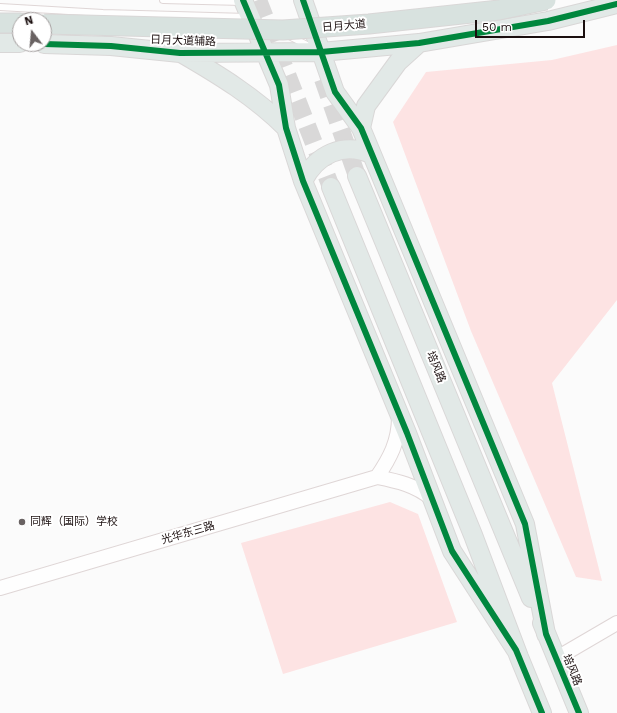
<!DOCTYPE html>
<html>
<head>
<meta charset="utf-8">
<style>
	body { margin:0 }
	#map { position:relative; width:617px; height:713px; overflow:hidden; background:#fbfbfb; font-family:"Work Sans",sans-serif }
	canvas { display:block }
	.north { position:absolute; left:12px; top:12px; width:40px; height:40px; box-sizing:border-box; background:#fff; border:1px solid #a49f9f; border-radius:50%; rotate:344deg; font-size:11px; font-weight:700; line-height:16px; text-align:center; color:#1b0f0f }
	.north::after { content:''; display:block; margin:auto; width:14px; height:18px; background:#696262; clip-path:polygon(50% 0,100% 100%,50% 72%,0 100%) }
	.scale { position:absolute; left:475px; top:20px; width:110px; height:18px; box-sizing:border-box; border:2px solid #1b0f0f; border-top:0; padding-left:5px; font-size:12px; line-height:14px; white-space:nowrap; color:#1b0f0f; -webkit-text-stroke:3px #fff; paint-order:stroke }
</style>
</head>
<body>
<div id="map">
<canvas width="617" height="713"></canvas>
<div class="north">N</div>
<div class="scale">50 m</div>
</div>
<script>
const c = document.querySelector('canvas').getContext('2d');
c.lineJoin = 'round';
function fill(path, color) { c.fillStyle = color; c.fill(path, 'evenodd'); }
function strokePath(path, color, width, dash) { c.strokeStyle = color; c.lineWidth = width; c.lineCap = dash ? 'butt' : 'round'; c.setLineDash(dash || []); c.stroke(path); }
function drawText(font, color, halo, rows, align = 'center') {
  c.font = font + ' "Work Sans","Noto Sans SC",sans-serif'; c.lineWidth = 4; c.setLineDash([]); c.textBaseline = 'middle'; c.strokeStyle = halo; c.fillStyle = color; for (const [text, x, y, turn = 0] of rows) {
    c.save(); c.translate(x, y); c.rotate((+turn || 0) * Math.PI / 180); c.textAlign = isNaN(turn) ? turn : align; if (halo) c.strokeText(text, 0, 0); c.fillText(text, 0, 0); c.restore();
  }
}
fill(new Path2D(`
	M617,45v255l-65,83 50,198 -26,-4 -105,-246 -78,-209 33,-50 126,-12z
	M390,502l28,12 39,108 -174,52 -42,-131z`), '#fde3e3');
strokePath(new Path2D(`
	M258,0l73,187
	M323,79l34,97`), '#d9d8d8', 18, [18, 9]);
const service = new Path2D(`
	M163,0l79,2
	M0,7l103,6 145,4
	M287,35l22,11`);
const tertiary = new Path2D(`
	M377,477c13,-19 22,-36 22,-60
	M0,588l377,-111c20,4 39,8 55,22
	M557,658l60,-35`);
const primary = new Path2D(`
	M243,0l36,85 7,43 17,53 104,252 45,118 64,99
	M303,0l32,92 26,36 164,396 21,110
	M0,43h20
	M44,44l67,2 69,7 141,-1 98,-9 129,-22 69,-17
	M181,53c38,22 74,44 105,75
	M361,128l5,-22 32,-44 21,-19
	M357,176l174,422
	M303,181c14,-27 40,-39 68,-27
	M331,187l142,348 46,122 23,56
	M542,623l37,90`);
const trunk = new Path2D(`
	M0,23h20`);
strokePath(service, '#dfd6d6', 8);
strokePath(tertiary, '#dfd6d6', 16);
strokePath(primary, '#d9d7d7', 20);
strokePath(trunk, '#d9d7d7', 21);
strokePath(service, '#fefefe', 6);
strokePath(tertiary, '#fefefe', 14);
strokePath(primary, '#e2e9e7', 18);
strokePath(trunk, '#d8e2df', 19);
const trunkBridge = new Path2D(`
	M44,24l239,6 86,-6 130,-14 47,-10`);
strokePath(trunkBridge, '#d9d7d7', 21, []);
strokePath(trunkBridge, '#d8e2df', 19);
strokePath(new Path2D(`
	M243,0l36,85 7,43 17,53 104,252 45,118 64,99 26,63
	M303,0l32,92 26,36 164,396 21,110 33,79
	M44,44l67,2 69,7 141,-1 98,-9 129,-22 69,-17`), '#00873e', 6);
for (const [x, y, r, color] of [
	[22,522,4,"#696262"]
]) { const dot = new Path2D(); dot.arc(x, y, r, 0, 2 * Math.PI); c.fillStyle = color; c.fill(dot); strokePath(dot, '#fff', 1.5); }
drawText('11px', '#1b0f0f', '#fff', [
	["日月大道",344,26,-5],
	["日月大道辅路",183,41,2],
	["培风路",436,367,68],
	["光华东三路",188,533,-16],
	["培风路",572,670,68]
]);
drawText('11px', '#1b0f0f', '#fff', [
	["同辉（国际）学校",30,522]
], 'left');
</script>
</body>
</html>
